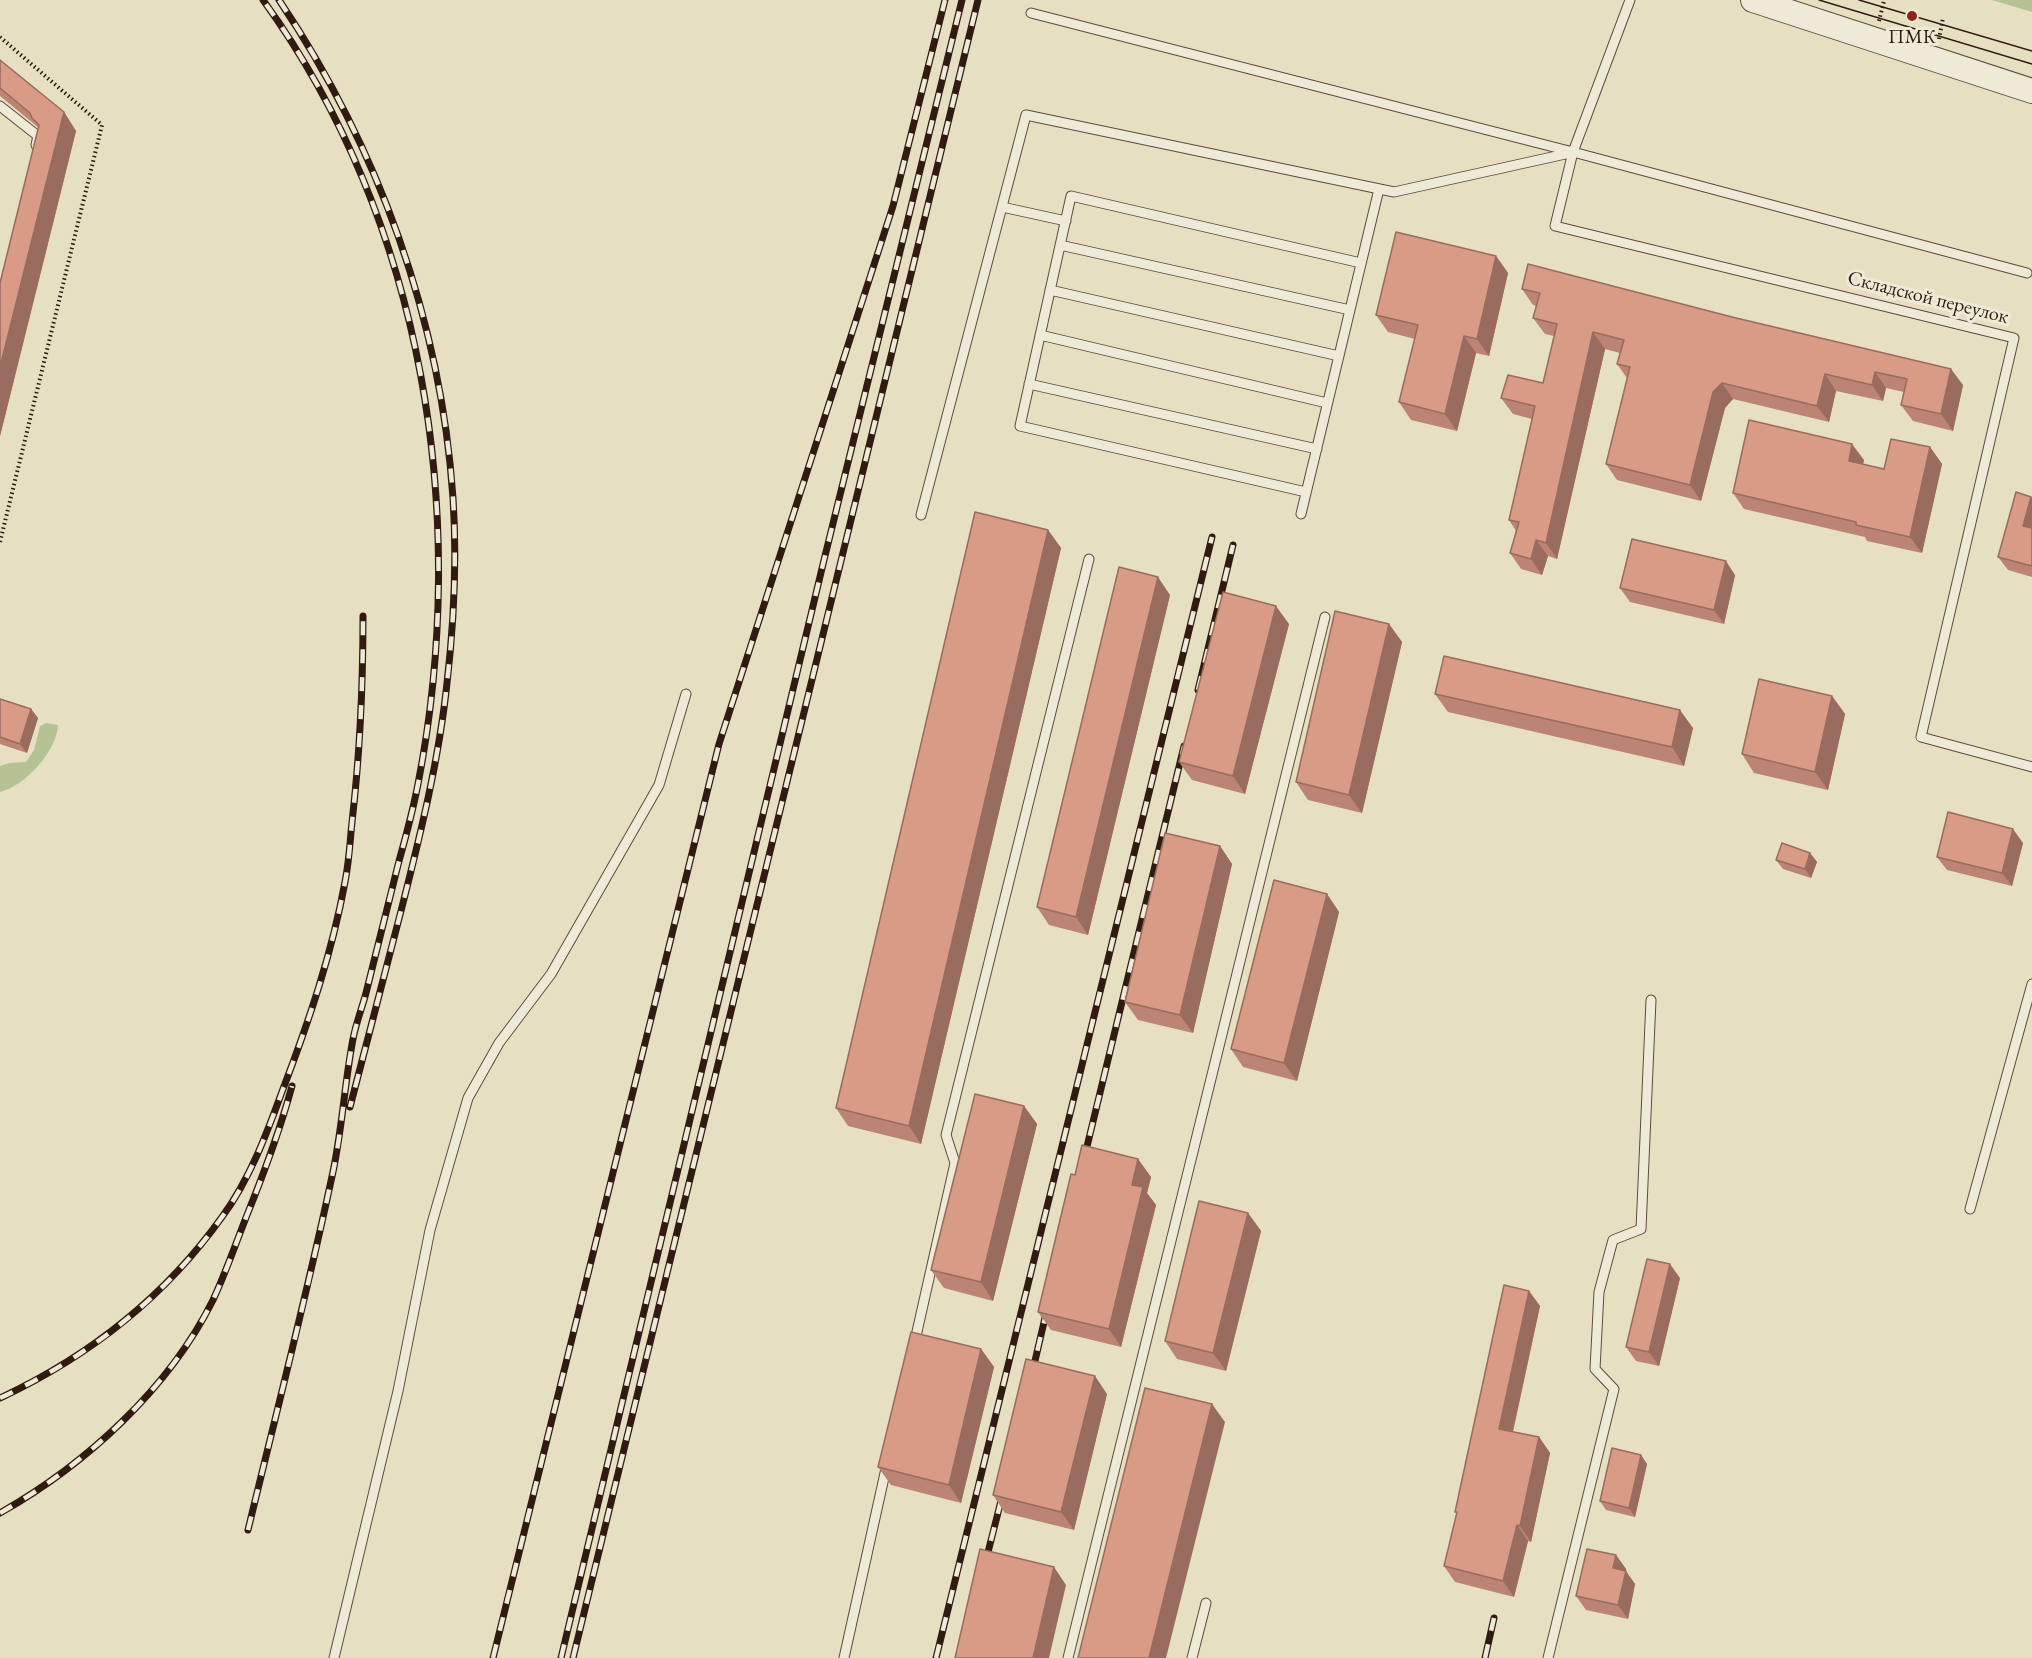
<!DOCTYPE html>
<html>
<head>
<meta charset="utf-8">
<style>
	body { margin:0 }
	canvas { display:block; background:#e7dfc1 }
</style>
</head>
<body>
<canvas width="2032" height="1658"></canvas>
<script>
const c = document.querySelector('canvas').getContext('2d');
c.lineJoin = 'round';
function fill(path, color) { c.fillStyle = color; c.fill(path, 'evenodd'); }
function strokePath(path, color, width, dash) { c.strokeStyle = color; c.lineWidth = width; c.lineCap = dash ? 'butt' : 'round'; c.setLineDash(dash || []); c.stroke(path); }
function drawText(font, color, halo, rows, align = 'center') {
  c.font = font + ' "EB Garamond",serif'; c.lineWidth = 6; c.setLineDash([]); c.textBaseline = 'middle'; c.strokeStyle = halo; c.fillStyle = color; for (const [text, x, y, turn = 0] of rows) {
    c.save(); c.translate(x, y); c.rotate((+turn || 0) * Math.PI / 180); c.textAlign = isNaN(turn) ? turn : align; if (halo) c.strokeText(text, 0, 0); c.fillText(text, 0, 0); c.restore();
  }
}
fill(new Path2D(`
	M1992,0h40v12z
	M46,723l12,2c-1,26 -33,61 -58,67v-26l10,-3 16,-1 8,-12 6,-24z`), '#b4c294');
const service = new Path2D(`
	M1630,0l-57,152 -18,74 459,112 -93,399 111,30
	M1031,13l542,139 454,121
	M0,106l38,30 -2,9
	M1002,207l64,14
	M1060,245l290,65
	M1050,290l289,66
	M1040,335l287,68
	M1029,384l288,65
	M1306,492l-286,-66 51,-230 290,67
	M1301,514l78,-325
	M921,515l105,-400 368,77 176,-39
	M1970,1209l62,-225
	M914,1345l41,-182 -9,-28 143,-576
	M334,1658l64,-267 32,-161 38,-132 31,-55 52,-69 108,-189 27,-91
	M844,1658l43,-194
	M1068,1658l257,-1041
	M1192,1658l14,-55
	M1548,1658l66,-269 -19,-20 4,-77 14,-52 28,-11 10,-229`);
const tertiary = new Path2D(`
	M1753,0l279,91`);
strokePath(service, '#5e4b3e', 11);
strokePath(tertiary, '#5e4b3e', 26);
strokePath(new Path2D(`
	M1879,21l5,-20
	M0,37l102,88 -102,417
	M1939,39l4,-21`), '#301a12', 4, [1.5, 3]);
strokePath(service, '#efead7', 9);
strokePath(tertiary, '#efead7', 24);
strokePath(new Path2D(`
	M1819,0l213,64
	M1859,0l173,51`), '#301a12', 1.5);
const rail = new Path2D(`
	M279,0c99,147 162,320 174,498 4,61 1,124 -6,185 -8,77 -27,153 -46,228 -17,65 -34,131 -51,196
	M1198,690l35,-145
	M1083,1163l101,-417
	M1031,1378l17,-73
	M0,1398c90,-42 164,-100 222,-181 28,-38 45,-84 61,-128 26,-68 49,-136 62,-207 4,-20 5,-40 7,-60 8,-69 11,-137 11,-206
	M0,1513c85,-48 169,-124 213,-213 13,-28 23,-57 34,-85 17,-42 33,-85 45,-129
	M248,1530c28,-116 58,-232 83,-349 11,-47 13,-95 22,-142 3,-16 9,-31 13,-46 11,-44 22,-88 33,-132 7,-25 14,-51 19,-77 52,-267 7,-561 -155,-784
	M984,1568l20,-79
	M493,1658l226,-914 174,-538 52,-206
	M561,1658l263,-1098 138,-560
	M573,1658l405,-1658
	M936,1658l276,-1121
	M1485,1658l9,-40`);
strokePath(rail, '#301a12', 7);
strokePath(rail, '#efead7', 4.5, [14]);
fill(new Path2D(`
	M0,60l64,52 12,19 -76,305v-153l39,-155 -39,-32z
	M1496,256l12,17 -19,83 -13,-3 -19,78 -46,-11 -12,-18 16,-63 -27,-7 -12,-17z
	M1522,289l441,96 -10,46 -40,-10 -12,-16 3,-13 -18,-4 -3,13 -47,-10 -7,31 -96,-23 -8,9 -24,93 -84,-21 -11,-16 21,-86 -10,-14 3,-11 -15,-4 -48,210 -9,-3 -6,19 -21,-6 -11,-16 6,-22 -7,-11 23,-101 -19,-5 -12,-16 42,-15 11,-47 -9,-2 -12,-16 3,-12 -3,-1z
	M1930,447l12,17 -20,89 -55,-12 -2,-4 -121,-28 -11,-16 131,-33 -1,4 21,5z
	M2031,497l1,1v79l-24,-7 -10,-13z
	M1048,530l13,18 -140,596 -73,-18 -12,-18z
	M1735,575l-11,49 -94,-22 -10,-14z
	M1170,595l-82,340 -39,-10 -12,-18z
	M1289,624l-44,170 -53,-14 -13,-18z
	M1389,624l13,18 -40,171 -54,-13 -12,-18z
	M1435,694l258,34 -9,38 -236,-54z
	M1832,696l13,18 -17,76 -74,-17 -12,-19z
	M0,699l31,10 7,9 -11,35 -27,-9z
	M2023,843l-11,43 -65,-16 -10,-13z
	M1220,846l12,18 -39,169 -55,-13 -13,-18z
	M1810,853l7,9 -6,16 -28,-9 -7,-9z
	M1327,894l12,18 -42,169 -54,-14 -12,-18z
	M1024,1106l13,18 -44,177 -49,-13 -13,-18z
	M1138,1159l13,18 -4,16 9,12 -35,142 -70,-17 -13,-18 37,-137z
	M1248,1213l13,18 -35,140 -49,-12 -12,-18z
	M1680,1278l-21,88 -23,-5 -10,-14z
	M1529,1291l11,15 -27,126 26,5 11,16 -19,89 -3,-1 -14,56 -59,-15 -11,-16 13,-52 -2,-2z
	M981,1349l13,18 -33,136 -70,-18 -13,-18z
	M1107,1394l-33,136 -69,-17 -12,-18z
	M1641,1455l6,9 -12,53 -29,-7 -6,-9z
	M1616,1555l10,14 -1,2 10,13 -7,35 -42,-9 -10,-14z`), '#bb8473');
fill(new Path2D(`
	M64,112l12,19 -76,305v-69z
	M1496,256l12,17 -19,83 -12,-17z
	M1593,332l12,17 -48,210 -11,-16z
	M1464,336l12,17 -19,78 -12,-17z
	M1951,369l12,16 -10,46 -12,-17z
	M1875,372l11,16 -3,13 -11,-16z
	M1825,374l11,17 -7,31 -12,-16z
	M1722,383l11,16 -8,9 -24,93 -11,-16 23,-93z
	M1852,444l12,16 -4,17 -11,-16z
	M1930,447l12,17 -20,89 -12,-16z
	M2031,497l1,1v40l-9,-12z
	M1048,530l13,18 -140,596 -12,-18z
	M1536,540l12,16 -6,19 -11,-16z
	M1726,561l9,14 -11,49 -10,-14z
	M1158,577l12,18 -82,340 -12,-18z
	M1276,606l13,18 -44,170 -12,-18z
	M1389,624l13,18 -40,171 -13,-18z
	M1832,696l13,18 -17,76 -13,-18z
	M31,709l7,9 -11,35 -7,-9z
	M1680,710l13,18 -9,38 -12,-19z
	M2013,829l10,14 -11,43 -10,-13z
	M1220,846l12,18 -39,169 -13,-18z
	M1810,853l7,9 -6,16 -6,-9z
	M1327,894l12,18 -42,169 -13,-18z
	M1024,1106l13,18 -44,177 -12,-19z
	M1138,1159l13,18 -4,16 9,12 -35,142 -12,-18 23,-144z
	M1248,1213l13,18 -35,140 -13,-18z
	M1670,1264l10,14 -21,88 -10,-14z
	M1529,1291l11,15 -30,138 -11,-15z
	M981,1349l13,18 -33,136 -12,-18z
	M1095,1376l12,18 -33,136 -13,-18z
	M1212,1404l13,18 -59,236h-17z
	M1539,1437l11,16 -19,89 -11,-16z
	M1641,1455l6,9 -12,53 -6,-9z
	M1517,1525l11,16 -14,56 -11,-16z
	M1616,1555l10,14 -3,13 -10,-14z
	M1054,1567l12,18 -17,73h-16z
	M1626,1571l9,13 -7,35 -10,-14z`), '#986c5e');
const building = new Path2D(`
	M0,60l64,52 -64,255v-84l39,-158 -7,-7 -2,-5 -30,-25z
	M1396,232l100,24 -19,83 -13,-3 -19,78 -46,-12 19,-77 -42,-10z
	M1528,264l204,53 219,52 -10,45 -40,-9 6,-26 -32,-7 -3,13 -47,-11 -8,32 -95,-23 -9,9 -23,93 -84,-21 24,-97 -13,-3 7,-24 -31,-8 -47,211 -10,-3 -5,19 -21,-6 9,-31 -10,-2 26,-114 -34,-8 7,-23 35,8 14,-59 -24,-6 7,-25 -18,-4z
	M1749,420l103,24 -3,17 35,8 7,-30 39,8 -20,90 -54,-12v-3l-123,-29z
	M2016,492l15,5 -8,29 9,2v38l-34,-9z
	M975,512l73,18 -139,596 -73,-18z
	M1632,539l94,22 -12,49 -94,-22z
	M1119,567l39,10 -82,340 -39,-10z
	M1223,592l53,14 -43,170 -54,-14z
	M1335,611l54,13 -40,171 -53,-13z
	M1444,656l236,54 -8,37 -237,-53z
	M1759,679l73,17 -17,76 -73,-18z
	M0,699l31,10 -11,35 -20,-7z
	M1948,812l65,17 -11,44 -65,-16z
	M1165,833l55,13 -40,169 -55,-13z
	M1782,843l28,10 -5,16 -29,-9z
	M1274,880l53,14 -43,169 -53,-14z
	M975,1094l49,12 -43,176 -50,-12z
	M1082,1145l56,14 -6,26 11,2 -34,142 -71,-17 33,-138 4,1z
	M1199,1201l49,12 -35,140 -48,-12z
	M1647,1259l23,5 -21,88 -23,-5z
	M1504,1285l25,6 -30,138 40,8 -19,89 -3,-1 -14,56 -59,-15 13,-54h-2z
	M911,1332l70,17 -32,136 -71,-18z
	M1026,1359l69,17 -34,136 -68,-17z
	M1145,1388l67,16 -63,254h-71z
	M1612,1448l29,7 -12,53 -29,-7z
	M980,1549l74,18 -21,91h-78z
	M1587,1549l29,6 -3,13 13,3 -8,34 -42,-9z`);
fill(building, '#d99a86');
strokePath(building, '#986c5e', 1.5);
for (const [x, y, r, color] of [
	[1912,16,6,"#8f2418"]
]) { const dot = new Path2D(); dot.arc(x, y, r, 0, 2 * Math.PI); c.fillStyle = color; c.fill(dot); strokePath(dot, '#efead7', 2); }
drawText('20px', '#301a12', '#efead7', [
	["ПМК",1912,38]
]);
drawText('20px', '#301a12', '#efead7', [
	["Складской переулок",1928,298,14]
]);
</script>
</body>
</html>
